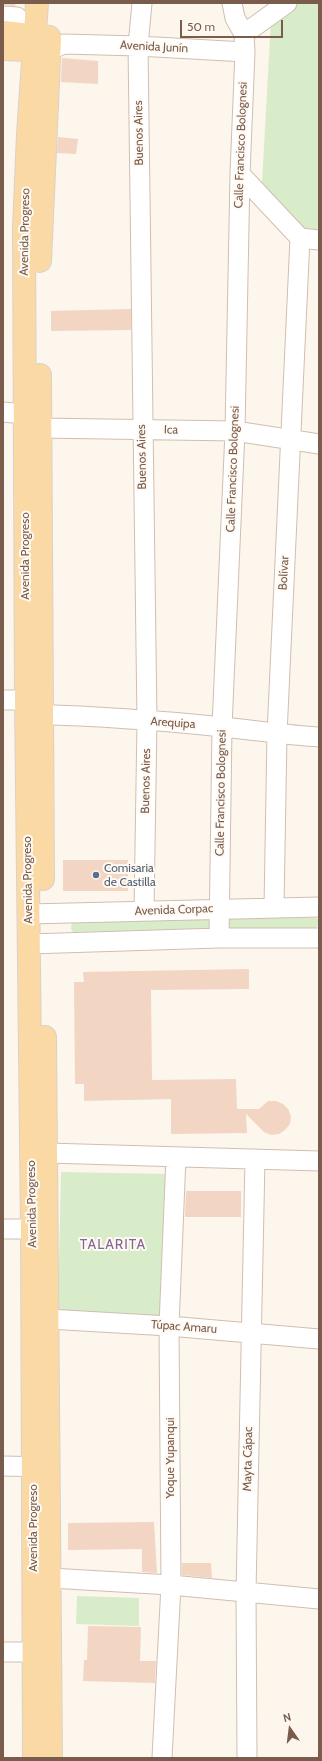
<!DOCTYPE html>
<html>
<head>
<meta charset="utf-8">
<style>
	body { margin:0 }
	#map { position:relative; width:322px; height:1761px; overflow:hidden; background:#fdf6ec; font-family:Cabin,sans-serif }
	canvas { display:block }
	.frame { position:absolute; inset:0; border:4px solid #7a5c4d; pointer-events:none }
	.north { position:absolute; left:270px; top:1709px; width:40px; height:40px; -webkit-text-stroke:3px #fffaf3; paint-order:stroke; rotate:346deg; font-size:11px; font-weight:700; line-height:16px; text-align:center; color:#7a5c4d }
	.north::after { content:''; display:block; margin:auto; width:14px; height:18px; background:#7a5c4d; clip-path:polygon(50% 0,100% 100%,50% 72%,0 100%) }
	.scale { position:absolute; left:180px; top:20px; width:103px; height:18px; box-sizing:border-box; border:2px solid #7a5c4d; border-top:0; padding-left:5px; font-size:12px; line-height:14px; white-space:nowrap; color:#7a5c4d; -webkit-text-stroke:3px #fffaf3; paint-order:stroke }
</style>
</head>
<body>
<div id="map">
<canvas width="322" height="1761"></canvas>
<div class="frame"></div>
<div class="north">N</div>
<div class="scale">50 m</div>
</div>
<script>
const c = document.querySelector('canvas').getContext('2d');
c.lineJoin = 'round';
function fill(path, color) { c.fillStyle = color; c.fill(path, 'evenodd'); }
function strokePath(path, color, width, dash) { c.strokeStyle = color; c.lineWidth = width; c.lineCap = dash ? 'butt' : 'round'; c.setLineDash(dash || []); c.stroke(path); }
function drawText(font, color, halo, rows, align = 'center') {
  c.font = font + ' Cabin,sans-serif'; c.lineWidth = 4; c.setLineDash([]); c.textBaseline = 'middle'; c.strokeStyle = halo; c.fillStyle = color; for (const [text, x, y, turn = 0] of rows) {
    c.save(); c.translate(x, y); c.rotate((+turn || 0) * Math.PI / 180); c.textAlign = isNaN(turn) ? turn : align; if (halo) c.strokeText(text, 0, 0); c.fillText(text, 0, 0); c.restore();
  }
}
fill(new Path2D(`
	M296,3h23v233l-12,-1 -45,-52 9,-163z
	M208,918l2,1v8l-2,2 -135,3 -2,-3 1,-7z
	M229,918h88l2,6 -4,5h-88z
	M61,1172l109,2 -9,144 -103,-8z
	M77,1596l62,2v28l-63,-2z`), '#d8ecc9');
fill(new Path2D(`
	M3,3h13l-1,3 -12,-1z
	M62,58l36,3v23l-37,-2z
	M58,137l20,2 -2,15 -19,-1z
	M131,309v21l-80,1v-20z
	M63,860h65v31h-65z
	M249,969v20l-98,1 1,90 84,-1 1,30h22l9,-8h8l7,3 5,5 3,7 -1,8 -5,6 -6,4 -8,1 -7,-3 -18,-18 1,19 -76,1v-35l-87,2v-17h-9l-1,-102h10l-1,-10z
	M186,1191h55v26h-56z
	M154,1522l3,51 -15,-1v-23l-74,1v-27z
	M182,1563h29l1,15 -30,-3z
	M88,1626l53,1 -1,34h16l-1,22 -72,-2 1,-21h3z`), '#f3d5c3');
const minor = new Path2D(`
	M142,3l-4,43 9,675 -3,190
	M3,16l14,1 17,18
	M244,34l43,-31
	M48,51l16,-7 74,2 107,6
	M240,174l60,64 19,2
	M3,412l21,2 16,14 195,3 84,13
	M3,700h37
	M28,714c64,2 130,6 194,13 33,3 64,8 97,10
	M274,907l3,-173 23,-496
	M29,914l290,-7
	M219,938l3,-211 13,-296 5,-257 5,-122 -1,-18 -9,-16 -3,-15
	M29,944l190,-6h100
	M47,1153l272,8
	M3,1229h29
	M48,1319l121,7 150,13
	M3,1466l45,1
	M50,1578l121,7 148,14
	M3,1652h31
	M162,1758l9,-173 -2,-259 7,-169
	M247,1758l-1,-166 9,-433`);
const major = new Path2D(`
	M3,32l46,5
	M3,49l45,2
	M40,261l10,-223
	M40,375l3,504
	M45,1037l6,721
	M34,1758l-2,-529 -6,-529 -2,-473 4,-93 9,-131`);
strokePath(minor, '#d1beb0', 21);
strokePath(major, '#dad1cd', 24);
strokePath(minor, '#fff', 19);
strokePath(major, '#fbd9a5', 22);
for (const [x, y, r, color] of [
	[96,875,4,"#5c6f8a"]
]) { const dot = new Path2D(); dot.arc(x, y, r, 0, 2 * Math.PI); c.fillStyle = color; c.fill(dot); strokePath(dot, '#fffaf3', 1.5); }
drawText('12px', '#7a5c4d', '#fffaf3', [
	["Avenida Junín",154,47,3],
	["Buenos Aires",139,133,-91],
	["Calle Francisco Bolognesi",241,145,-88],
	["Avenida Progreso",25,232,-89],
	["Ica",171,430,2],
	["Buenos Aires",142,457,-91],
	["Calle Francisco Bolognesi",233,469,-88],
	["Avenida Progreso",25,556,-90],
	["Bolívar",284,573,-87],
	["Arequipa",173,723,4],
	["Buenos Aires",146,781,-89],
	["Calle Francisco Bolognesi",221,793,-89],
	["Avenida Progreso",28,880,-91],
	["Avenida Corpac",174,910,-2],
	["Avenida Progreso",32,1204,-91],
	["Túpac Amaru",184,1327,4],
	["Yoque Yupanqui",170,1458,-90],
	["Mayta Cápac",248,1459,-89],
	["Avenida Progreso",33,1528,-90]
]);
drawText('12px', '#4e5e75', '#fffaf3', [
	["Comisaria",104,868],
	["de Castilla",104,882]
], 'left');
c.letterSpacing = '1px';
drawText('14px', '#846695', '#fffaf3', [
	["TALARITA",113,1245]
]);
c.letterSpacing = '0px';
</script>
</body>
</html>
